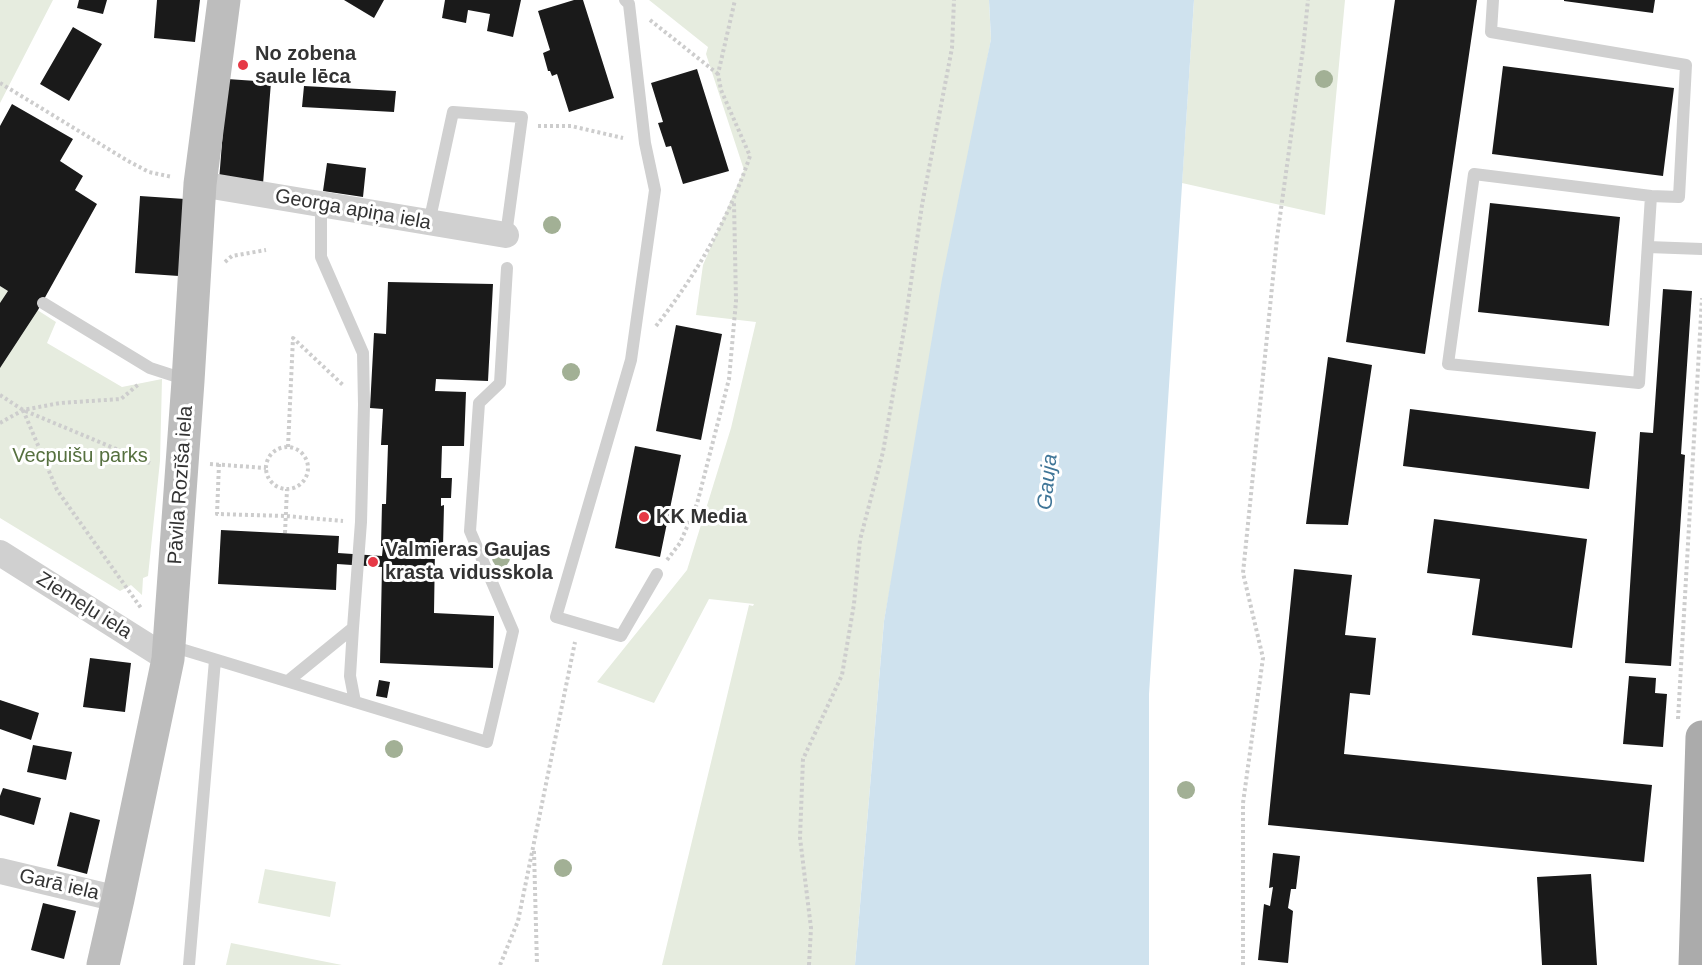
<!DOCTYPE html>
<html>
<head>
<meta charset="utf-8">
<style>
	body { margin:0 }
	canvas { display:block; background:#fff }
</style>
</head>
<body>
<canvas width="1702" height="965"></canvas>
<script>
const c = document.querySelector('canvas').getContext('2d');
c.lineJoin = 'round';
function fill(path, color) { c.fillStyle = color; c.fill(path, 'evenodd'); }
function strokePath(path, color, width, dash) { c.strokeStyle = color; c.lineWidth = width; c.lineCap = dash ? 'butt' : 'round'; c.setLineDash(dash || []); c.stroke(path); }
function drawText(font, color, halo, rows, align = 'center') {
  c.font = font + ' Arial,sans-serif'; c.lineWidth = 6; c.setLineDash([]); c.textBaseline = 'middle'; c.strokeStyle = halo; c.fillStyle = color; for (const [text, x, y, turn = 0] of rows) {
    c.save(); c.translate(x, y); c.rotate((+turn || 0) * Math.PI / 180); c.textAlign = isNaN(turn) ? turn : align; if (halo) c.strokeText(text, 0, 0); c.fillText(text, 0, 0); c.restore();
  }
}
fill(new Path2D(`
	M0,0h53l-53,103z
	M649,0h340l2,39 -107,582 -29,344h-193l87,-360 4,1 1,-2 -45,-5 -55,104 -57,-21 90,-112 44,-142 25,-106 -60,-7 7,-50 41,-95 -38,-116 2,-7z
	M1194,0h151l-20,215 -143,-32z
	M0,286l56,36 -9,21 75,44 40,-8 -2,82 -12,115 -5,2 -1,17 -11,-10 -11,6 -120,-73z
	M265,869l71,13 -6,35 -72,-14z
	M231,943l111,22h-116z`), '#e6ecdf');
fill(new Path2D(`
	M989,0h205l-45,694v271h-294l29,-344 58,-342 49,-240z`), '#cfe2ee');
fill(new Path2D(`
	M79,0h28l-4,14 -26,-6z
	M157,0h43l-5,42 -41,-4z
	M344,0h40l-10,18z
	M445,0h76l-8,37 -26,-6 3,-17 -22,-4 -2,13 -24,-5z
	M574,0h9l31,98 -45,14 -12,-38 -5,2 -2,-5h-2l-5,-18 7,-3 -12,-39z
	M1395,0h82l-52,354 -79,-12z
	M1564,0h91l-2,13 -89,-12z
	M73,27l29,17 -33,57 -29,-17z
	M1503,66l171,22 -11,88 -171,-22z
	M697,69l32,102 -46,13 -12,-38 -5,1 -8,-24 5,-1 -12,-39z
	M227,79l44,3 -8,102 -44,-3z
	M304,86l92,5 -2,21 -92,-5z
	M12,104l61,35 -13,22 23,15 -8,14 22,14 -59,106 -38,58v-65l8,-12 -8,-5v-160z
	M327,163l39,5 -3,29 -40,-6z
	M140,196l45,3 -6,77 -44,-3z
	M1490,203l130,14 -11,109 -131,-14z
	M388,282l105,2 -5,97 -52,-2 -1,12 31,1 -2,54h-22l-1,32h11l-1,20h-10v8l3,-1 -1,42 -8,1 -1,65 60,3 -1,52 -113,-5 2,-96 -45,-3 -1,26 -118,-6 3,-54 118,6 -1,17 44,3 1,-10h-2l1,-42h4l2,-59h-7l2,-36 -13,-1 4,-75 12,1z
	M1663,289l29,2 -11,163 4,1 -14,211 -46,-3 15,-231 13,1z
	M676,325l46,9 -21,106 -45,-9z
	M1328,357l44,8 -24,160 -42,-1z
	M1410,409l186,23 -7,57 -186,-23z
	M635,446l46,9 -21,102 -45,-9z
	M1434,519l153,20 -15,109 -100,-13 8,-56 -53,-6z
	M1294,569l58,6 -7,60 31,3 -6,57 -20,-2 -6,61 308,31 -8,77 -376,-37z
	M90,658l41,5 -6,49 -42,-5z
	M1629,676l27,2 -1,15 12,1 -4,53 -40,-3z
	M379,680l11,2 -3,16 -11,-2z
	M0,700l39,13 -8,27 -31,-11z
	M33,745l39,7 -6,28 -39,-8z
	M3,788l38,10 -7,27 -34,-10v-19z
	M70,812l30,8 -13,54 -30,-8z
	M1273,853l27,3 -4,33h-5l-3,19 5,3 -5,52 -30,-3 6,-56 6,2 3,-19 -4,1z
	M1591,874l6,91h-55l-5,-88z
	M43,903l33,8 -12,48 -33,-9z`), '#1a1a1a');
strokePath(new Path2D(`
	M650,20l68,54
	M0,83l128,78 21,11 23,5
	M538,126h33l52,12
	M225,262l7,-6 34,-6
	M656,326c41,-52 73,-108 94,-170l-29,-66 -3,-16 17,-74
	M0,395l23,15 129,54
	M23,410l34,80 84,118
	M0,423l23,-13 37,-7 61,-4 19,-16
	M288,447l5,-109 51,48
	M266 468a21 21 0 1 1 42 0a21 21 0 1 1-42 0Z
	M210,464l56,4
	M219,464l-2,50 69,2 57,5
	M285,533l2,-44
	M667,560l13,-17 17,-39 32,-125 7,-78 -2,-99
	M1678,719l24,-421
	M534,851l3,114
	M500,965l18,-44 57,-279
	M809,965l2,-37 -11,-90 3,-79 39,-84 12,-71 6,-64 23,-88 22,-128 17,-119 30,-157 2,-48
	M1243,965v-162l20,-145 -20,-85 34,-335 26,-189 5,-49`), '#cdcdcd', 4, [3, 3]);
strokePath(new Path2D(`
	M625,0l4,4 16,139 10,47 -24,170 -75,257 65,19 36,-62
	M1493,0l-2,32 195,33 -7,132 -28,-1
	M1474,174l177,22 -12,187 -191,-19z
	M429,223l24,-111 69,5 -16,118
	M1648,247l54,2
	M43,303l107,65 37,12
	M353,628l-3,48 5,26
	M171,646l316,96 26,-111 -43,-100 9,-128 21,-20 7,-115
	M288,681l65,-53 8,-106 3,-117 -1,-52 -42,-96v-53
	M189,965l26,-305`), '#d0d0d0', 12);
strokePath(new Path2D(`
	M200,184l306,51
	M0,553l168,106
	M0,871l118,28`), '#d0d0d0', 26);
strokePath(new Path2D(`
	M103,965l15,-66 50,-240 20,-278 12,-197 24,-184`), '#bdbdbd', 33);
strokePath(new Path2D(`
	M1695,965l7,-228`), '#ababab', 33);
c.fillStyle = '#a2b095';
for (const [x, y] of [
	[1324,79],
	[552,225],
	[571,372],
	[501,558],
	[394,749],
	[1186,790],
	[563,868]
]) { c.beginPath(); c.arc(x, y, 9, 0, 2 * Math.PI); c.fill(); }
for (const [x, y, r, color] of [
	[243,65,6,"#e63946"],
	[644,517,6,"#e63946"],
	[373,562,6,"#e63946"]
]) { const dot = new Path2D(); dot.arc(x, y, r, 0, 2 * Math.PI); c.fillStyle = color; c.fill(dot); strokePath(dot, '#fff', 2); }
drawText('bold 20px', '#333', '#fff', [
	["No zobena",255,54],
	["saule lēca",255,77],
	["KK Media",656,517],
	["Valmieras Gaujas",385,550],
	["krasta vidusskola",385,573]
], 'left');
drawText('20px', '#333', '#fff', [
	["Georga apiņa iela",353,210,10],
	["Pāvila Rozīša iela",181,485,-86],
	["Ziemeļu iela",84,606,32],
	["Garā iela",59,885,13]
]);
drawText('20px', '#56703f', '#fff', [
	["Vecpuišu parks",80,456]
]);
drawText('italic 21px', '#3f7597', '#fff', [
	["Gauja",1048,482,-84]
]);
</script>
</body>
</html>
